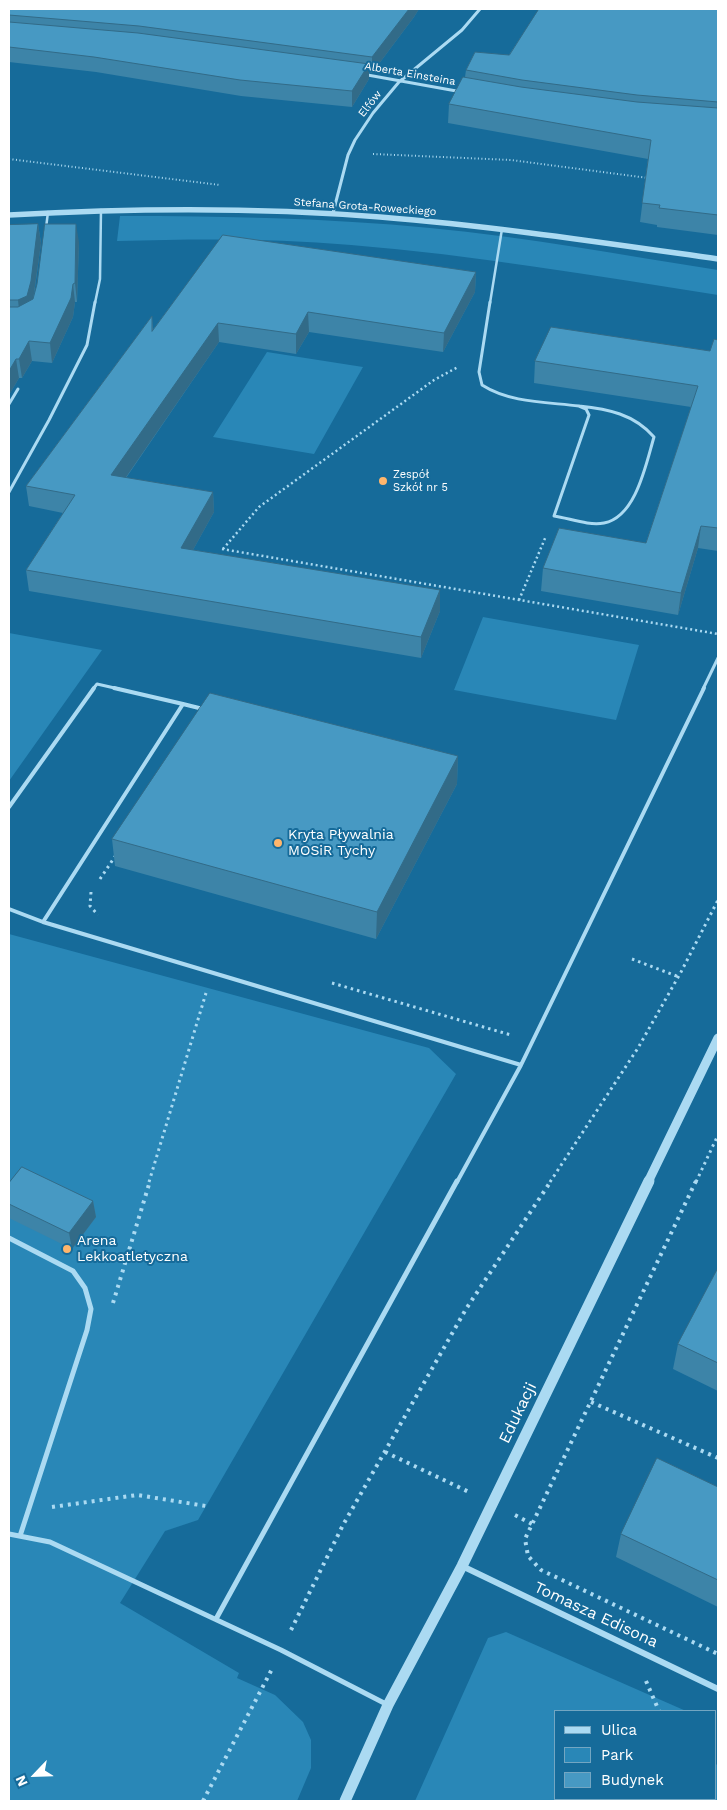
<!DOCTYPE html>
<html>
<head>
<meta charset="utf-8">
<style>
	body { margin:0 }
	#map { position:relative; width:727px; height:1810px; overflow:hidden; background:#166b9a; font-family:"Work Sans",sans-serif }
	canvas { display:block }
	.frame { position:absolute; inset:0; border:10px solid #fff; pointer-events:none }
	.legend { position:absolute; left:554px; top:1710px; width:162px; height:90px; box-sizing:border-box; background:#166b9a; border:1px solid #73a6c2; margin:0; padding:6px 9px; list-style:none; font-size:15px; color:#fff }
	.legend li { display:flex; align-items:center; gap:10px; height:25px }
	.legend b { width:25px; border:1px solid #73a6c2 }
	.north { position:absolute; left:10px; top:1750px; width:50px; height:50px; -webkit-text-stroke:4px #166b9a; paint-order:stroke; rotate:246deg; font-size:14px; font-weight:700; line-height:20px; text-align:center; color:#fff }
	.north::after { content:''; display:block; margin:auto; width:18px; height:22px; background:#fff; clip-path:polygon(50% 0,100% 100%,50% 72%,0 100%) }
</style>
</head>
<body>
<div id="map">
<canvas width="727" height="1810"></canvas>
<div class="frame"></div>
<ul class="legend">
<li><b style="height:6px;background:#abdaf2"></b>Ulica</li>
<li><b style="height:14px;background:#2987b7"></b>Park</li>
<li><b style="height:14px;background:#4799c3"></b>Budynek</li>
</ul>
<div class="north">N</div>
</div>
<script>
const c = document.querySelector('canvas').getContext('2d');
c.lineJoin = 'round';
function fill(path, color) { c.fillStyle = color; c.fill(path, 'evenodd'); }
function strokePath(path, color, width, dash) { c.strokeStyle = color; c.lineWidth = width; c.lineCap = dash ? 'butt' : 'round'; c.setLineDash(dash || []); c.stroke(path); }
function drawText(font, color, halo, rows, align = 'center') {
  c.font = font + ' "Work Sans",sans-serif'; c.lineWidth = 4; c.setLineDash([]); c.textBaseline = 'middle'; c.strokeStyle = halo; c.fillStyle = color; for (const [text, x, y, turn = 0] of rows) {
    c.save(); c.translate(x, y); c.rotate((+turn || 0) * Math.PI / 180); c.textAlign = isNaN(turn) ? turn : align; if (halo) c.strokeText(text, 0, 0); c.fillText(text, 0, 0); c.restore();
  }
}
fill(new Path2D(`
	M120,216c104,0 207,2 310,12 96,9 192,27 288,42v25c-122,-19 -244,-40 -367,-50 -78,-7 -156,-6 -234,-4z
	M267,352l96,15 -49,87 -101,-17z
	M483,617l156,28 -23,75 -162,-30z
	M9,633l93,17 -93,131z
	M9,934l420,114 27,26 -258,446 -33,11 -45,72 119,70 -2,5 38,17 28,27 8,18v28l-14,33h-288z
	M506,1632l180,79h-130v88h160v-35l2,2v35h-303l73,-163z`), '#2987b7');
strokePath(new Path2D(`
	M373,154l138,6 137,18
	M9,159l211,26`), '#abdaf2', 2, [1, 2.5]);
strokePath(new Path2D(`
	M222,549l496,85
	M223,549l36,-42 175,-127 24,-13
	M519,600l27,-64`), '#abdaf2', 2.5, [2, 3]);
strokePath(new Path2D(`
	M100,879l16,-24
	M91,892l-1,14 8,9
	M632,959l47,18
	M332,983l179,52
	M149,1182l57,-189
	M550,1182l88,-134 43,-76 37,-72
	M696,1182l22,-47`), '#abdaf2', 3, [2.5, 4]);
strokePath(new Path2D(`
	M696,1181l-171,358 3,17 13,14 177,84
	M113,1303l37,-122
	M591,1402l127,56
	M385,1452l84,40
	M52,1507l85,-12 69,11
	M515,1515l17,9
	M291,1630l52,-105 123,-216 85,-128
	M646,1681l13,30
	M696,1799l1,2
	M203,1801l69,-132`), '#abdaf2', 4, [3, 5]);
strokePath(new Path2D(`
	M46,228l2,-16
	M95,303l5,-24 1,-69
	M490,303l12,-74`), '#abdaf2', 2.5);
strokePath(new Path2D(`
	M490,302l-11,70 3,13c28,18 65,17 97,21
	M9,404l9,-15
	M579,406c29,3 55,8 75,31 -8,27 -18,80 -50,86 -16,3 -35,-5 -50,-7l35,-101 -3,-6z
	M9,492l40,-72 38,-75 8,-43
	M93,689l4,-5 22,5
	M703,689l15,-31`), '#abdaf2', 3);
strokePath(new Path2D(`
	M183,704l20,5
	M9,807l85,-119
	M9,909l34,13 478,143
	M43,922l140,-218 -69,-16
	M457,1182l64,-117 183,-377`), '#abdaf2', 4);
strokePath(new Path2D(`
	M9,1238l64,33 12,17 6,21 -4,21 -67,206
	M9,1534l41,8 231,108 105,54
	M216,1619l241,-438`), '#abdaf2', 5);
strokePath(new Path2D(`
	M362,74l100,18
	M333,213l15,-58 7,-15 18,-27 26,-31 63,-52 18,-21`), '#abdaf2', 3);
strokePath(new Path2D(`
	M462,1566l256,123`), '#abdaf2', 6);
strokePath(new Path2D(`
	M9,215c124,-7 247,-8 371,2 113,9 225,26 338,42`), '#abdaf2', 5.5);
strokePath(new Path2D(`
	M648,1182l70,-144`), '#abdaf2', 9);
strokePath(new Path2D(`
	M345,1801l43,-96 74,-139 187,-385`), '#abdaf2', 11);
fill(new Path2D(`
	M9,9h410l-5,8 -42,56 -3,-1v7l-17,28 -111,-11 -145,-24 -87,-10z
	M718,9v226l-61,-8v-2l-17,-3 8,-63 -200,-36 1,-19 16,-27 1,-7 43,-15z
	M38,224l3,19 -7,52 45,-53 -2,60h-2l-2,15 -21,46 -20,-2 -10,17h-3l-10,17v-170z
	M476,272l-1,20 -32,60 -134,-20 -13,22 -77,-12 -93,136 87,14 1,20 -21,38 247,40v21l-19,47 -392,-67 -3,-21 37,-57 -34,-7 -3,-20 126,-170 1,13z
	M718,340v211l-20,-3 -20,67 -137,-24 2,-23 103,-25 45,-136 -157,-24 1,-22 175,-10z
	M458,756l-1,28 -81,155 -261,-73 -3,-27z
	M9,1183l84,18 3,16 -24,32 -63,-31z
	M718,1268v123l-45,-22 5,-25z
	M718,1487v120l-102,-50 5,-23z`), '#3d84a8');
fill(new Path2D(`
	M409,9h10l-5,8 -42,56v-16z
	M369,64v15l-17,28v-16z
	M38,224l3,19 -8,57 -13,19 -2,-19z
	M76,224l3,18 -2,60 -2,-19z
	M476,272l-1,20 -32,60 1,-19z
	M73,284l2,18 -2,15 -21,46 -2,-20z
	M308,312l1,20 -13,22v-20z
	M218,323l1,19 -106,154 -2,-21z
	M29,341l3,20 -10,17 -3,-19z
	M16,359l3,19 -10,17v-24z
	M213,492l1,20 -31,56 -2,-20z
	M701,526l-3,22 -20,67 3,-22z
	M440,590v21l-19,47v-21z
	M458,756l-1,28 -81,155 1,-27z
	M93,1201l3,16 -24,32 -3,-16z`), '#326b88');
const building = new Path2D(`
	M11,9h398l-37,48 -233,-31 -130,-11v-4z
	M539,9h179v93l-81,-7 -115,-15 -56,-10 9,-18 34,3z
	M9,22l129,11 231,31 -17,27 -112,-11 -146,-23 -85,-10z
	M463,77l58,10 116,15 81,6v107l-59,-7 1,-3 -18,-2 9,-63 -202,-36z
	M38,224l-7,57 -4,15 -9,4h-9v-75z
	M45,224h31l-1,59 -2,1 -2,14 -21,45 -21,-2 -10,18h-3l-7,12v-64h9l15,-8 4,-15z
	M223,235l253,37 -32,61 -136,-21 -12,22 -78,-11 -107,152 102,17 -32,56 259,42 -19,47 -395,-67 49,-75 -49,-9 126,-170v15z
	M551,327l159,24 4,-12 4,1v188l-17,-2 -20,67 -138,-25 16,-40 87,15 52,-157 -163,-25z
	M210,693l248,63 -81,156 -265,-73z
	M22,1167l71,34 -24,32 -60,-29v-21z
	M718,1268v95l-40,-19z
	M657,1458l61,29v93l-97,-46z`);
fill(building, '#4799c3');
strokePath(building, '#326b88', 1);
for (const [x, y, r, color] of [
	[383,481,5,"#ffb66c"],
	[278,843,5,"#ffb66c"],
	[67,1249,5,"#ffb66c"]
]) { const dot = new Path2D(); dot.arc(x, y, r, 0, 2 * Math.PI); c.fillStyle = color; c.fill(dot); strokePath(dot, '#166b9a', 2); }
drawText('11px', '#fff', '#166b9a', [
	["Alberta Einsteina",410,74,10],
	["Elfów",370,104,-52],
	["Stefana Grota-Roweckiego",365,207,4]
]);
drawText('11px', '#fff', '#166b9a', [
	["Zespół",393,475],
	["Szkół nr 5",393,488]
], 'left');
drawText('14px', '#fff', '#166b9a', [
	["Kryta Pływalnia",288,835],
	["MOSiR Tychy",288,851],
	["Arena",77,1241],
	["Lekkoatletyczna",77,1257]
], 'left');
drawText('16px', '#fff', '#166b9a', [
	["Edukacji",518,1413,-64],
	["Tomasza Edisona",596,1615,25]
]);
</script>
</body>
</html>
